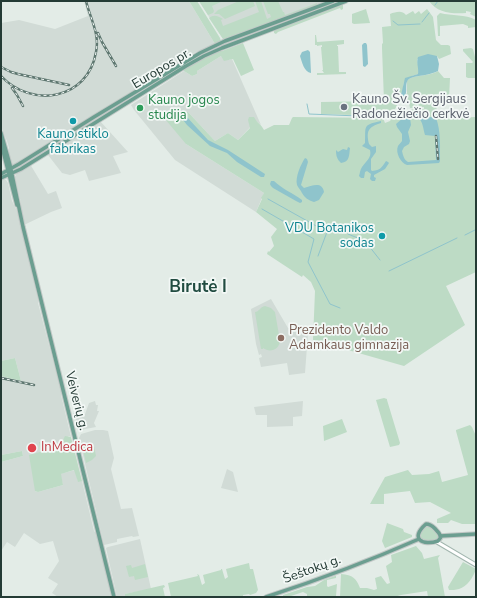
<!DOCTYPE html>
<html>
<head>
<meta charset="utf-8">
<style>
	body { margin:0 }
	#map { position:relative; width:477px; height:598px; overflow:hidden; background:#e3ece7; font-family:"Nunito Sans",sans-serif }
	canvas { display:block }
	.frame { position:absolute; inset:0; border:2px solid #243b35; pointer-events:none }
</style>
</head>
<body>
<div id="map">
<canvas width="477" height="598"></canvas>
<div class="frame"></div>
</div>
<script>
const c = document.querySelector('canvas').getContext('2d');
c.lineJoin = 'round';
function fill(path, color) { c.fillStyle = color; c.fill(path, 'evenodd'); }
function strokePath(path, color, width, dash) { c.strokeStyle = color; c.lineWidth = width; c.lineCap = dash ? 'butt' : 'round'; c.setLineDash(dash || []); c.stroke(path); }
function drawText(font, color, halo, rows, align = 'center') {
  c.font = font + ' "Nunito Sans",sans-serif'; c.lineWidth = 3.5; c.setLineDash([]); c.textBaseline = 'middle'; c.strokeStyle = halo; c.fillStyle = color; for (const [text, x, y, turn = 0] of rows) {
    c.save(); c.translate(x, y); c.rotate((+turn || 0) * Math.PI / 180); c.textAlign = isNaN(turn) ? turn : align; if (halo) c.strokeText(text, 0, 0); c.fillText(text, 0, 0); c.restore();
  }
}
fill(new Path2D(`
	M84,1h105l26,43 -21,9 -178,112h-3l-2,-2 -3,-10 1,-5 -2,-7 -6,-14v-104l18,-3 36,9 33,-13z
	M199,1h130l-106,38z
	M221,56l8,4 3,-1 29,66 -5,-4 -18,19 -10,-7 -13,8 -27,-29 -2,32 78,49 -8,19 -81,-52 -41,-50 -3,-5 53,-34 8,5 5,-2v-3z
	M100,121l28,31 -15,4 8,17 -32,8 -4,-11 -15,5 -8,-2 -14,-18v-2z
	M30,164l18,30 8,-3 6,17 -11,4 -25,12h-1l-4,-15v-6l-6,-26 2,-5z
	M4,179l2,1 2,3 4,18 5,10 21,88v4l23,88v4l10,42 -2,-1 -6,4 2,5 -19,5 -7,-8 1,10 -5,39 3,1 25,-7 -3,-11 15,-4 3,11h4l12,50 2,2 16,64h-54l-6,-4 6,-9 -10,-6 11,-17 -6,-20 -13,3 -16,-11 -9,14 -8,-5 -6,9v-89l22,-6 -1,-5 -21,4v-79l20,5 -6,-23 -14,3v-181z
	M271,299l17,29 11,1v1l6,1 3,2 -3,40 -16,2 -2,-12 -26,4 -2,-9 3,-1 -1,-3 -2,1 -3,-11 -5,-35z
	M95,401l1,4h2l-1,6h2l-5,12 2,4 -16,3 -2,-1 -2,-3 -3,-13 11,4 5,-14z
	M303,401l-1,15 -9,1v9l-26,1v-12h-11l-2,-8z
	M95,430h8l5,1 6,27 -3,11 10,40 11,-1 7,28 -6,1 -1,-1 -15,3v3l-13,3 -25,-107 2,-4z
	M227,469l6,3 5,20 -17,-4z
	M140,539l11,50 -26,5v3h-8l-11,-49 2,-1z`), '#d1dbd6');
fill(new Path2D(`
	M189,1h8l23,37 1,3 -6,3z
	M199,1h24l-11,5 2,5 -1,2 -5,2z
	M239,1h14l2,5 -30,13 -6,-5h-5l4,-4z
	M255,1h6l6,18 4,-2 -1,-3h-2l-5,-13h15l5,11h1l1,3 32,-12v3l-93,33h-1l-14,-21c5,-4 9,-2 14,1l-2,1 2,6 36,-14z
	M429,1h47v16l-6,-3 1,-2 -5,-1v2c-14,1 -29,0 -37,-12z
	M342,4l1,1v4l-2,1 -1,-2 -62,24 -2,2 -2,-1v-3z
	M366,9l4,14 -16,1 -2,-1v-9z
	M427,9l6,8 3,23 5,5h7l2,1 1,8 -12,5 -2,-3 -20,3 2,11 -1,4 -6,2 -8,6 -1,6 -3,11 -7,2v2l4,2c-3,7 -6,9 -13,11l-63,-2v-12l63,-1 -2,-53v-4l1,-1 -1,-16 9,-1 -1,-12c6,-2 12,-4 16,1l7,-4 2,3 4,-3 2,3z
	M440,13c12,3 25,1 36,7v7l-8,1v-2l-5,-2 -23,2v10h-2l-1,-20z
	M315,35h1l1,7 27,-2v4l-7,1v1h1l1,26h7v2l-29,1v-2h7l-2,-3h1l-2,-23h1v-2l-5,1v-1h-2z
	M243,43l11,27 -13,6 -8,-17 -9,2 -3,-5 -24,15v3l-5,2 -8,-5v-2l11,-7 26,-13 1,2z
	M471,48l2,1 2,8h1v21h-8l-2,-1v-14h6l1,-1 -10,-11v-2z
	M438,71l6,7h6l-1,21h-11l-2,6 1,7 9,3 6,-1v4l24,-1v155l-30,14 19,39 -61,41 -91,-26 2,-49 -4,-9 -8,-7 -1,2 -35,-23 1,-3 1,1 5,-6 -3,-9 6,-8 -21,-17 6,-13 -1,-1 3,-5 -78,-49 -21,-25 6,-5 17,-2 27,29 13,-8 10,7 12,-12 -2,-8 1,-3h5c3,6 7,7 10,13l10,-5h15l3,-7 1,-1 90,1 2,5 5,-2c7,-11 22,-12 34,-12v-2l-14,1 -1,-5h-8l6,-10v-12c6,-7 22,-4 31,-10z
	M265,306l6,2 4,4 5,29c-1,9 -10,12 -17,7v1h-2l-6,-37c4,0 5,-5 10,-6z
	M15,358l6,23 -20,-5v-15z
	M384,398l3,1v1l13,43 -1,2 -9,2 -14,-47z
	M342,419l5,13 -23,9 -1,-15z
	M470,425l2,2 4,9v88h-14l-11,-4 -3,3h-11v-4l14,-6 -21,-11 -15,1 -5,-12 -26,3v10h-14l15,-27 23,-7 4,5 17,-1 10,-3 3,11 26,-7 -12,-44v-1z
	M65,436l6,1 11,44 -4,1 -4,-12 -13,4 2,11 -25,7 -3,-1 -6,-36 11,-3 -1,-10 5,-1 3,9 17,-4 -1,-6z
	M90,444l3,1 1,1 2,10 -4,4 -6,3 -4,-17z
	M22,451l1,5 -22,6v-7z
	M387,523l16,6 1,3 8,3v2l-27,11 -3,-7z
	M428,526l9,6 2,5 -2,4c-7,0 -14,2 -18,-5 1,-4 5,-9 9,-10z
	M416,546l6,7 2,6 16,-4 -2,3 7,39h-17l-1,-6 -26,4 -7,2h-54l1,-23c12,1 15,4 19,14h7l7,2 3,-1 -2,-11 6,-2 6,8 3,-1 -4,-17 6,-4 -1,-7z
	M463,562l13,7c-2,7 -9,18 -17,20 -3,1 -7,1 -10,1l-1,-3z
	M249,563l1,6h3l5,21 -2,3 -6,2 -1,-1 -6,1v2h-55v-1l-2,1h-15l-3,-14 30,-7 -1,-2 2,1 3,10 3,-2 -2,-8 18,-5v-1h1l3,10 3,-2 -2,-8z
	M145,564l3,13 -13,3 -1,-4 -5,1 -3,-11 5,-1 1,3z
	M335,576h1v2l-9,2v6l1,1 9,-3 -1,12 -3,1h-26v-3l-4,-2 -15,5h-5v-2l24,-8 8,-1 9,-6z
	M164,585l1,2 -2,1 2,9h-40v-3z`), '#bddbc5');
fill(new Path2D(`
	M364,43h2l1,2 1,19 -3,3 -2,-1 -1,-21z
	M308,50l2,2 1,21c-7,-1 -9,-11 -11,-17l2,-4z
	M428,54l9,2 2,8 -1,7c-9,5 -23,4 -29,8 -6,5 1,14 -7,21l-2,-1 5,-21 13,-4c1,-6 -2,-12 0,-17z
	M414,112h8l5,5h7l2,1c5,13 4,29 4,43l-1,2 -32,2c-6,-2 -12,-12 -9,-19 1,-2 3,-3 4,-5v-7l-5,-7 -1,-3 7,-6zM412,116l6,1c5,5 5,11 7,18l10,1 1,24 -28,2c-4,-2 -5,-7 -6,-11l2,-4 5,-3 1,-3 -2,-9 3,-7 -1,-7z
	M180,116h6l22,24 20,10 37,24 -1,3h-3l-24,-15 -10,-9 -17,-7 -23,-21z
	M381,121v2c-13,4 -15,8 -12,21l3,3 4,-1v6l-5,7v11l1,1c9,-1 9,-3 14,-10l2,1 1,1 -4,6 -11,6v2l2,1 -1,3h-3l-2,-2 1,-5 -4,-3 -2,1 -1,6h-3l-2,-2c1,-3 1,-6 3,-9 4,-6 10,-9 8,-17l-8,-4 3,-3c1,-17 -3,-18 16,-22z
	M348,147l2,1c-1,7 0,14 -9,15 -4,-4 -5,-7 -5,-13l2,2 5,-3 4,1z
	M305,158l2,1 1,3 -7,23 3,3c8,-2 18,-7 20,4l-5,8 -5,2c-6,-2 -9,-4 -12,-9 -1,-3 -4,-5 -5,-8 -2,-8 4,-21 8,-27z
	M271,181h3c8,8 19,12 28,19v2l-2,1 -4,-2 -23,-13 -2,-2 -1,-2z`), '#8fc4cc');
strokePath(new Path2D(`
	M435,5l3,-4
	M393,21l5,4 22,-1
	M422,22l7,-9
	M307,104l2,10 74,3
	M268,199l59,33 -9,24
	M262,209l52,30 -6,23 22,42 10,4
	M348,234l17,7 15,19
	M465,235l10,-5
	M389,271l68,-33`), '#8fc4cc', 1);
const secondary = new Path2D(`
	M437,542l39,23`);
const primary = new Path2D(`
	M1,133l9,32 13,62 91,370
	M1,143l16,62
	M1,174l18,-10 75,-47 106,-64 25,-12 108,-40
	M1,178l20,-9 165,-103 18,-10 18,-8 124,-47
	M426,524c6,0 13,8 15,13l-3,4c-15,5 -29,-2 -12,-17z
	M440,536l36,-2
	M266,597c52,-17 103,-36 153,-58`);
strokePath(secondary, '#a2b6af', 5);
strokePath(primary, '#c2c8c6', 5.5);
strokePath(secondary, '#fff', 3);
strokePath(primary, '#6b9e90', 3.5);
const rail = new Path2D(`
	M98,33l4,9 14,24
	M1,67l10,5 7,2 51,11
	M1,76c31,33 87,24 95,-24 4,-18 -6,-34 -10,-51
	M12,88l5,7 6,11
	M436,136l2,23
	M1,378l33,7`);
strokePath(rail, '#5e7770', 2.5);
strokePath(rail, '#f3f8f6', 1, [3]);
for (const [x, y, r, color] of [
	[344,107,4,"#6b7280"],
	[140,108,4,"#2e9e5b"],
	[73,121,4,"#0f9aa8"],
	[382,236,4,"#0f9aa8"],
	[281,338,4,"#8d6e63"],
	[32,448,5,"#e0444e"]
]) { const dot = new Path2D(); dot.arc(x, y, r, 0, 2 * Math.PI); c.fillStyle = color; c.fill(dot); strokePath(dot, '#f3f8f6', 1.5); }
drawText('13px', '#243b35', '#f3f8f6', [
	["Europos pr.",162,69,-31],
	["Veiverių g.",76,401,76],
	["Šeštokų g.",312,570,-20]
]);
drawText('13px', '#5b616d', '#f3f8f6', [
	["Kauno Šv. Sergijaus",352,100],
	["Radonežiečio cerkvė",352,115]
], 'left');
drawText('13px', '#27864d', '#f3f8f6', [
	["Kauno jogos",148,101],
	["studija",148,116]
], 'left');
drawText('13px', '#0d838f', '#f3f8f6', [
	["Kauno stiklo",73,135],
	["fabrikas",73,150],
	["VDU Botanikos",374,229,"right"],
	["sodas",374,244,"right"]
]);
drawText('13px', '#785e54', '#f3f8f6', [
	["Prezidento Valdo",289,331],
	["Adamkaus gimnazija",289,346]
], 'left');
drawText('13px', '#be3a42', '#f3f8f6', [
	["InMedica",41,448]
], 'left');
drawText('bold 17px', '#214c41', '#f3f8f6', [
	["Birutė I",198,288]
]);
</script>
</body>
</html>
